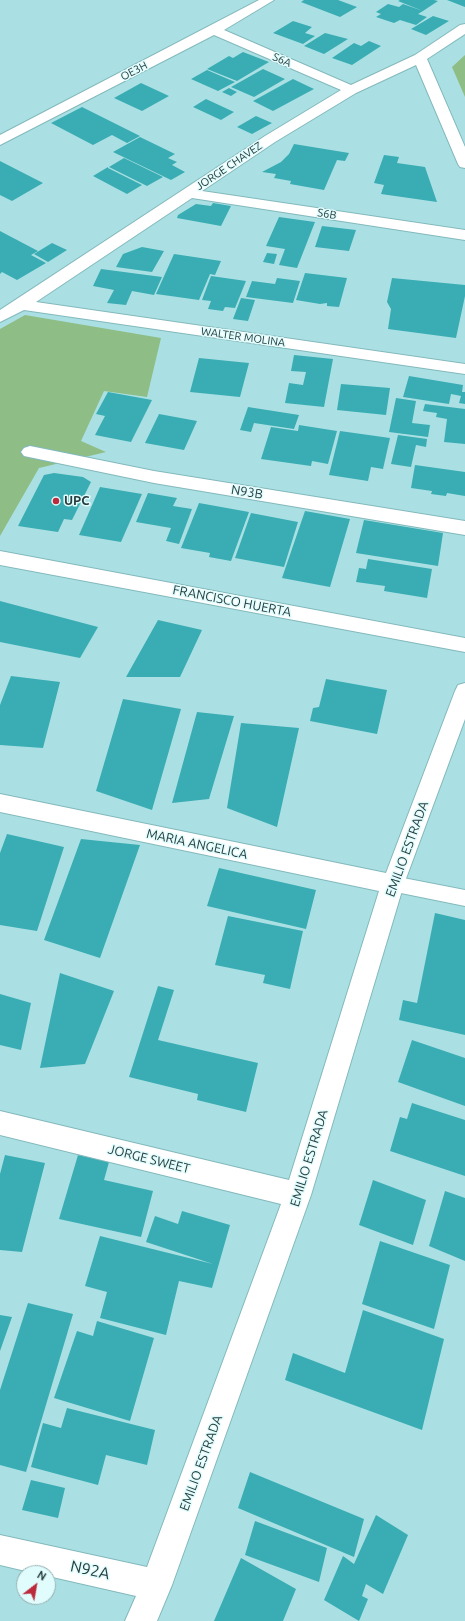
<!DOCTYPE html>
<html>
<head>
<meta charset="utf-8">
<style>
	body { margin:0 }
	#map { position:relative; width:465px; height:1621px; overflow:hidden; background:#aae0e3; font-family:Ubuntu,sans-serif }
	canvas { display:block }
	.north { position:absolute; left:16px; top:1565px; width:40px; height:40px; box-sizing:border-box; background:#e1fcfd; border:1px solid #97b0b1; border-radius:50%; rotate:31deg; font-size:11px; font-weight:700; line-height:16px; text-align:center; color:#273d3e }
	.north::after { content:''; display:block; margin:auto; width:14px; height:18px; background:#bc2b3b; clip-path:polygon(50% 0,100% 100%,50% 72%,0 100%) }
</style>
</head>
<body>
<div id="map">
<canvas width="465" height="1621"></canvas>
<div class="north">N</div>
</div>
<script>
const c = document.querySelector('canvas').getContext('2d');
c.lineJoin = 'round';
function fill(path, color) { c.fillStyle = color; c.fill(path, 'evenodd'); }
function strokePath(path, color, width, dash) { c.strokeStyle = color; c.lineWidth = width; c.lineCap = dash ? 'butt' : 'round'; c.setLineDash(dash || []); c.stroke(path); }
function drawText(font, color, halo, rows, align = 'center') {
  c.font = font + ' Ubuntu,sans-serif'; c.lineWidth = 3; c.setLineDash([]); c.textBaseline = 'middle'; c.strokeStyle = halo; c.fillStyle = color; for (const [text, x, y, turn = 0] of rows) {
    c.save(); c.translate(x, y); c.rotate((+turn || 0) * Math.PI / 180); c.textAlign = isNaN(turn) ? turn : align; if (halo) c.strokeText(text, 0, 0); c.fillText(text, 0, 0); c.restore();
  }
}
fill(new Path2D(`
	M465,55v42l-13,-30z
	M25,315l136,23 -14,59 -43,-6 -23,50 25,11 -67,16 -39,68v-207z`), '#8ebd85');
fill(new Path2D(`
	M304,0h34l19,7 -17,10 -39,-15z
	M400,0h34l4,1 -15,10 -25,-10z
	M447,0h18v7z
	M388,4l11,3 4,-3 20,7 -5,3 9,3 -11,8 -16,-5 -6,3 -18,-6 5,-3 -5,-2z
	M433,16l16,5 -23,14 -15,-6z
	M293,21l19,6 -7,6 10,3 -12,8 -30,-11z
	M325,33l23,6 -24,15 -20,-8z
	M369,41l12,5 -29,19 -20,-7 22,-15 7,3z
	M243,52l26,10 -32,19 -30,-12 22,-13 4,2z
	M263,69l22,10 -31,18 -23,-10z
	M207,70l28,12 -17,9 -27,-12z
	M293,79l21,10 -41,22 -20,-10z
	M141,83l28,13 -27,15 -28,-13z
	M229,88l8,4 -6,4 -9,-4z
	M206,99l28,13 -13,8 -28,-13z
	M82,107l58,29 -13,7 -15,-8 -19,10 -42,-22z
	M256,116l16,7 -20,11 -15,-7z
	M140,137l35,17 -7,4 9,4 -5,3 13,7 -14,8 -58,-28z
	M294,144l55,9 -4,8 -8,-1 -13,30 -34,-6 1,-3 -17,-3 2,-4 -14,-2 19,-10 8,-8z
	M384,155l15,2 -2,6 28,4 12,35 -56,-8 3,-9 -10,-2z
	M124,158l39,19 -16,9 -38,-19z
	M0,161l43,22 -31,18 -12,-6z
	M108,167v1l34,17 -15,9 -34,-18z
	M213,203l18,3 -10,20 -44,-8 1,-3 18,-11 15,2z
	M279,217l36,5 -18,46 -18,-3 6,-16 -19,-3z
	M322,226l34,4 -7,21 -34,-4z
	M0,231l38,20 -7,4 15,8 -29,17 -15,-8 -2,2z
	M52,243l15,7 -19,12 -14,-8z
	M142,247l22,4 -12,21 -36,-5 7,-13z
	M267,253l10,1 -3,10 -11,-2z
	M174,254l47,7 -6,14 -5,-1 -11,26 -43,-6z
	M101,269l61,8 -8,18 -22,-4 -6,14 -19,-2 7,-13 -21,-4z
	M305,273l42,5 -8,29 -12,-1v-3l-7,1 -24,-4z
	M211,276l35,5 -11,27 -10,-1 -2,4 -15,-2 3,-8 -9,-1z
	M277,278l23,3 -7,22 -47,-6 6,-16 23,3z
	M392,278l73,7v11l-9,42 -68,-9 3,-20 -4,-7z
	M241,298l14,2 -7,21 -15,-2z
	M294,355l39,4 -9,48 -39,-4 4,-20 14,2 3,-13 -15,-1z
	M199,358l50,5 -9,34 -50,-5z
	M409,376l54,9 -1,7h3v12l-6,-1 2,-7 -10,-2 -2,10 -46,-7z
	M341,384l49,4 -4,27 -49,-5z
	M108,392l44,8 -21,42 -36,-7 10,-19 -9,-2z
	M396,398l20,3 -4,22 18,2 -2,12 -39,-5z
	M425,404l40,5v35l-21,-2 3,-23 -11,-2 1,-4 -14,-2z
	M248,407l51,8 -5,14 -40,-6 -3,9 -11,-2z
	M159,414l38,7 -13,29 -39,-7z
	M299,425l38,6 -9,33 -16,-3 -1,5 -50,-7 10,-32 27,4z
	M340,431l50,7 -7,31 -12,-2 -3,14 -39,-6z
	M398,435l29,4 -1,8 -10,-2 -5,22 -20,-3z
	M415,465l50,7v24l-18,-3 -1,3 -15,-2 1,-3 -21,-3z
	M54,473l29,4 8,5 -19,38 -8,-1 -6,13 -40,-6 26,-51z
	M100,487l42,7 -21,48 -42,-7z
	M148,493l29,5 -4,8 19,3 -13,35 -13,-3 5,-13 -35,-6z
	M199,503l50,9 -18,49 -22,-4 1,-4 -29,-5z
	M305,511l45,8 -20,68 -48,-9z
	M251,513l47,9 -14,45 -49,-9z
	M364,520l79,13 -5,33 -82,-13z
	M368,559l64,10 -5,29 -43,-7 1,-5 -29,-4 3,-14 7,1z
	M0,601l98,26 -18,31 -80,-16z
	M158,620l44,10 -22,47h-54z
	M11,676l49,6 -17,66 -43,-3v-40z
	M326,679l61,11 -10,44 -67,-13 3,-13 6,-1z
	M123,699l58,10 -29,101 -56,-19z
	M197,712l37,4 -25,83 -37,4z
	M241,723l58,5 -22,99 -50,-19z
	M7,834l57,13 -27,84 -37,-6v-72z
	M81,839l59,6 -40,113 -56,-18z
	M219,868l97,22 -10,39 -99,-23z
	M435,913l30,7v115l-66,-15 4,-20 14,3z
	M228,916l75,15 -13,58 -27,-6 2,-8 -50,-10z
	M60,973l54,18 -29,73 -45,4z
	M158,986l16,4 -16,50 100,23 -12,49 -49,-12 1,-6 -69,-17z
	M0,994l31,9 -10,47 -21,-5z
	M412,1040l53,18v48l-67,-24z
	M412,1103l53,17v56l-75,-25 10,-34 7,2z
	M5,1155l40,8 -23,89 -22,-2v-76z
	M78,1155l31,7 -5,18 49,11 -12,46 -82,-18z
	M373,1180l53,20 -13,45 -54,-20z
	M445,1191l20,7v63l-36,-15z
	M182,1211l48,14 -18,63 -33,-7 -13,54 -66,-17 7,-26 -22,-6 15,-50 113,28 -67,-22 9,-26 23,8z
	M380,1241l70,24 -16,64 -72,-25z
	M28,1303l45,11 -47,158 -26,-7v-75z
	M363,1310l81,29 -22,91 -137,-50 8,-27 52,20z
	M0,1315l12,2 -12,34z
	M97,1321l57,17 -24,83 -76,-23 23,-67 16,5z
	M67,1408l88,22 -8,35 -41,-10 -8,30 -67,-18 12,-44 18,5z
	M250,1472l114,47 -10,38 -116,-49z
	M31,1480l34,8 -7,30 -36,-8z
	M376,1515l32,20 -25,59 -17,-10 -4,12 6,3 -9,22 -35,-21 19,-44 11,8z
	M255,1521l72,27 -8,34 -74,-27z
	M241,1558l55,31 -13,32h-69z`), '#39adb3');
const service = new Path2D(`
	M393,876l72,14v16l-79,-16 -2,-6 2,-6z`);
const minor = new Path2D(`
	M259,0h15l-50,30 127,55 64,-30 45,-30 5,-1v10l-38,25 38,88v21l-5,-1 -2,-3 -42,-99 -60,28 -81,49 -73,49 263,39v10l-273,-42 -156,104 429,62v10l-441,-64 -24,12v-12l265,-174 76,-46 -127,-55 -214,110v-10z
	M30,446l124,25 311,50v14l-311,-52 -130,-27 -3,-4 3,-4z
	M0,551l465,87v14l-465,-87z
	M465,683v36l-61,165 -93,311 -139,390 -15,36h-32l11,-25 -88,-20v-3h-14l-34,-8v-30l147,32 134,-363 -281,-69v-24l289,69 90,-289 -379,-79v-18l386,79 69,-182 3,-6z`);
strokePath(service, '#83b9bc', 2);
strokePath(minor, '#83b9bc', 2);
fill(service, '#fff');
fill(minor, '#fff');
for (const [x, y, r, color] of [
	[56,501,4,"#bc2b3b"]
]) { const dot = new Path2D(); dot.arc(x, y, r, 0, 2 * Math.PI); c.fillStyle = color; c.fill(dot); strokePath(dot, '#e1fcfd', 1.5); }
drawText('11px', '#273d3e', '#e1fcfd', [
	["S6A",282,60,24],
	["OE3H",134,71,-27],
	["JORGE CHAVEZ",229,166,-34],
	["S6B",327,214,9],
	["WALTER MOLINA",243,337,8]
]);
drawText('13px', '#273d3e', '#e1fcfd', [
	["N93B",247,492,9],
	["FRANCISCO HUERTA",232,601,11],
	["MARIA ANGELICA",197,844,12],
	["EMILIO ESTRADA",407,849,-70],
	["EMILIO ESTRADA",309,1158,-73],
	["JORGE SWEET",149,1159,14],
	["EMILIO ESTRADA",201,1463,-70]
]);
drawText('bold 13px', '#273d3e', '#e1fcfd', [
	["UPC",64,501]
], 'left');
drawText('16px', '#273d3e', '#e1fcfd', [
	["N92A",90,1570,12]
]);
</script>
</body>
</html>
